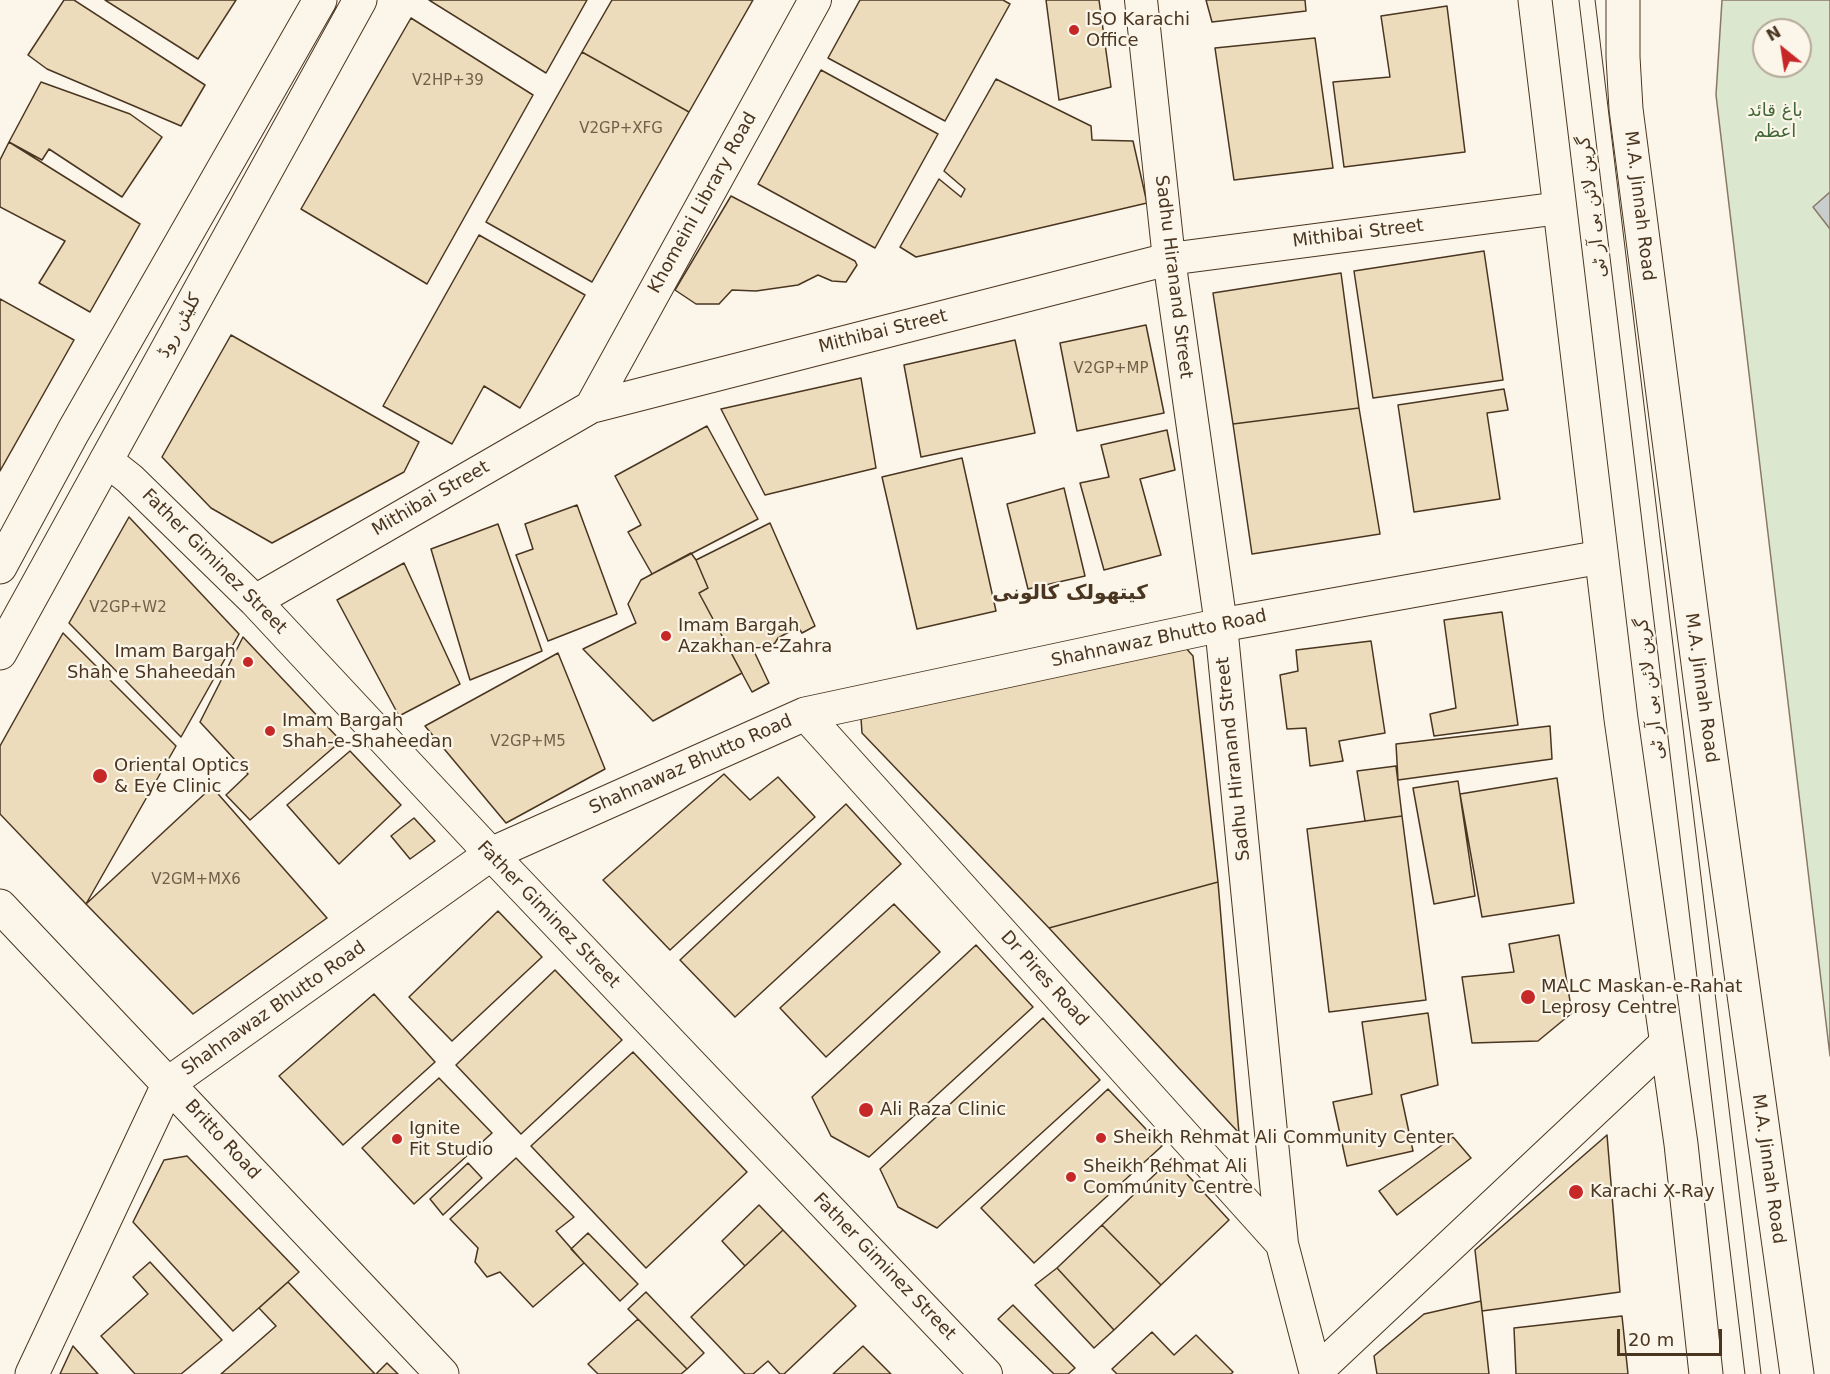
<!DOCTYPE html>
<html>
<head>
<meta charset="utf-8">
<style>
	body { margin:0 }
	#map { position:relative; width:1830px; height:1374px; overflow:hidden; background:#fbf6e9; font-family:"DejaVu Sans",sans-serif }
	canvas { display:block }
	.north { position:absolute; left:1752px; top:18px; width:60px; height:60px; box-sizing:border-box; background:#fbf6e9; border:2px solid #b4a999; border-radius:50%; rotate:330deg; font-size:16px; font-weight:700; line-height:24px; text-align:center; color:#4a3520 }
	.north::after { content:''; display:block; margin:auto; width:21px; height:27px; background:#c62828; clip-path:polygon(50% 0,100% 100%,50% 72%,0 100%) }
	.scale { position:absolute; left:1617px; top:1329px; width:105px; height:27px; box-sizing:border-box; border:3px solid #4a3520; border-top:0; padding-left:8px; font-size:18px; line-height:21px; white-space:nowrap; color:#4a3520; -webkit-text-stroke:4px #fbf6e9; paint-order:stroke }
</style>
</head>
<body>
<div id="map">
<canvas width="1830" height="1374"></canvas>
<div class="north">N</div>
<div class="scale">20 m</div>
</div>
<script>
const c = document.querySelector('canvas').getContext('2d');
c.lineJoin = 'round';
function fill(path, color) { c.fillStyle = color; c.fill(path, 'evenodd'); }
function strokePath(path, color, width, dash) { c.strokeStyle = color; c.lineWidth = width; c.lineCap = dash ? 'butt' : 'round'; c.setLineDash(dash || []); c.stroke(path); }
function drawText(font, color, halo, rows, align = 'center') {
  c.font = font + ' "DejaVu Sans","Noto Naskh Arabic",sans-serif'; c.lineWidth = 4.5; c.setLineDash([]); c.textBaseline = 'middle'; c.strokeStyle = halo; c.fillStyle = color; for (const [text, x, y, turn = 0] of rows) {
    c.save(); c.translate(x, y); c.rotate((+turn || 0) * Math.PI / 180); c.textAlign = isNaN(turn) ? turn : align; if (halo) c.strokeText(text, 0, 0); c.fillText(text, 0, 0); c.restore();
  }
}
const green = new Path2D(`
	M1722,0h108v1056l-114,-961zM1764,30h36v36h-36z`);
fill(green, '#dce7d0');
strokePath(green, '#887966', 1.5);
const water = new Path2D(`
	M1830,192v37l-17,-22z`);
fill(water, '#c9cecd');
strokePath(water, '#887966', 1.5);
const building = new Path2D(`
	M64,0h10l131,85 -24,41 -134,-57 -19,-14z
	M105,0h131l-38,59z
	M429,0h158l-41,73z
	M612,0h141l-64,112 -107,-60z
	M860,0h143l7,4 -65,117 -117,-63z
	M1046,0h53l12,87 -52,13z
	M1206,0h99l1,11 -94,11z
	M1447,6l18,146 -121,15 -11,-85 57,-5 -9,-61z
	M411,18l122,77 -106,189 -126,-75z
	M1315,38l18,130 -99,12 -19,-132z
	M582,52l107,60 -97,170 -106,-60z
	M821,70l117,64 -63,114 -117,-64z
	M996,79l95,47 1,14 41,1 14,62 -231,54 -16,-10 39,-68 22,18 4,-8 -21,-18z
	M41,82l89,32 32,23 -40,60 -73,-48 -7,11 -33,-18z
	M9,142l131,82 -50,88 -51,-29 26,-42 -65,-34v-47z
	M731,196l124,65 2,4 -11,17 -14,-1 -14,-6 -20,10 -42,6 -24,-1 -13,14h-23l-21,-14z
	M479,235l106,60 -65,113 -36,-22 -32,58 -69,-38z
	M1484,251l19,129 -130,18 -19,-127z
	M1341,273l18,135 -126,16 -20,-131z
	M0,299l74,41 -74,131z
	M1146,325l18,88 -87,18 -17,-88z
	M231,335l188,107 -15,30 -132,71 -61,-35 -49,-51z
	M1015,340l20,93 -114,24 -17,-92z
	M861,378l15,90 -111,27 -44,-86z
	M1504,389l4,21 -21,3 13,86 -86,13 -16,-107z
	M1359,408l21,126 -128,20 -19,-130z
	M707,426l51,93 -106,55 -24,-42 13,-7 -26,-49z
	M1167,430l8,40 -35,9 21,76 -57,15 -24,-87 29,-6 -8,-32z
	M962,458l34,153 -79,18 -35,-152z
	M1064,488l21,88 -57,13 -21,-85z
	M577,505l40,109 -69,27 -32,-86 17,-6 -8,-25z
	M129,517l110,117 -58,103 -112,-114z
	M770,523l45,103 -13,7 -4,-6 -20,11 -3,5 -12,7 -11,-3 17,36 -17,9 -53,-99 9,-5 -12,-28z
	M498,524l44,127 -72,29 -39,-131z
	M691,553l5,7 12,28 -9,5 43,80 -89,48 -70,-72 53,-26 -8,-19 13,-24z
	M404,563l56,121 -61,32 -62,-116z
	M1502,612l16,113 -84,11 -4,-22 26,-6 -12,-88z
	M63,633l113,113 -90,158 -86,-90v-68z
	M243,637l98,104 -91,79 -24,-25 22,-21 -48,-52z
	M1371,641l14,92 -46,8 4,20 -33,5 -4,-38 -19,1 -7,-54 18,-4 -2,-21z
	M1184,646l9,10 25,226 -169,46 -187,-195 -1,-15z
	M558,653l47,116 -99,54 -81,-97z
	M1550,726l2,33 -154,21 -2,-36z
	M350,751l51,54 -62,59 -52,-59z
	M1396,766l6,50 -37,5 -8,-50z
	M724,774l26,26 28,-23 37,40 -145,133 -67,-70z
	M1557,778l17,125 -92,14 -22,-123z
	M1458,781l17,115 -41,8 -21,-116z
	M212,787l115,131 -134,96 -107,-110z
	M846,804l55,60 -166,153 -55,-57z
	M1402,816l24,184 -97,12 -22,-183z
	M414,818l21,23 -25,18 -19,-23z
	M1218,882l21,251 -190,-205z
	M894,904l46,48 -114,105 -46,-49z
	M498,911l44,46 -90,84 -43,-44z
	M1559,935l13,78 -34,28 -66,2 -10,-66 52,-5 -5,-28z
	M976,945l57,62 -164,150 -38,-21 -19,-39z
	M555,970l67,70 -101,94 -65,-69z
	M374,994l61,68 -92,83 -64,-69z
	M1428,1013l10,72 -37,10 12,56 -66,15 -14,-64 39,-8 -10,-72z
	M1043,1018l57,62 -163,148 -39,-21 -18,-38z
	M633,1052l114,120 -101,96 -115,-122z
	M439,1078l53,55 -78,71 -52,-56z
	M1108,1089l54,57 -128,117 -53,-55z
	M1607,1135l13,157 -138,19 -7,-61z
	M1453,1137l18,21 -74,57 -18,-24z
	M187,1156l112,116 -66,59 -100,-109 31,-62z
	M516,1158l58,59 -18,14 28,32 -51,44 -33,-35 -13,5 -12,-15 3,-14 -28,-29z
	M1172,1158l57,62 -68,65 -59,-60z
	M468,1163l14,15 -39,37 -13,-16z
	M759,1205l24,25 -38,36 -23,-25z
	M1102,1225l59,60 -47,45 -57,-62z
	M783,1230l73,76 -72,68h-4l-12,-13 -15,13h-8l-54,-57z
	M588,1233l50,51 -18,17 -49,-52z
	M150,1262l72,78 -41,34h-46l-34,-38 47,-42 -15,-17z
	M1057,1268l57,62 -20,18 -59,-63z
	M288,1282l87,92h-154l55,-48 -17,-18z
	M646,1292l58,61 -17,16 -59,-60z
	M1481,1301l8,73h-112l-3,-18 50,-42z
	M1013,1305l62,63 -7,6h-14l-56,-55z
	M1622,1316l6,58h-112l-2,-46z
	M638,1319l49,50 -6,5h-83l-10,-10z
	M1152,1332l22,23 22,-20 37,37 -2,2h-114l-5,-5z
	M73,1346l25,28h-38z
	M863,1346l28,28h-58z
	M387,1363l11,11h-22z`);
fill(building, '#ecdcbc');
strokePath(building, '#4a3520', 1.5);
const service = new Path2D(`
	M1587,0l166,1374`);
const minor = new Path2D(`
	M1141,0l28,259 52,366 61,619 34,130
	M591,407l224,-407
	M106,460l24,19 125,122 236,253 495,520
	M255,601l336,-194 578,-148 391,-51
	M805,714l477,530
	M1316,1372l350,-329`);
const tertiary = new Path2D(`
	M0,906l442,468
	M32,1374l137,-291 322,-229 314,-140 416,-89 380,-68`);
const secondary = new Path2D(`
	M0,567l73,-135 247,-432
	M0,653l360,-653`);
const trunk = new Path2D(`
	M1535,0l86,719 60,425 25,230
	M1623,0v57l3,52 76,585 95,680`);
strokePath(service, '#4a3520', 17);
strokePath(minor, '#4a3520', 34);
strokePath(tertiary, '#4a3520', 35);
strokePath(secondary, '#4a3520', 35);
strokePath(trunk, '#4a3520', 35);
strokePath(service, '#fbf6e9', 15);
strokePath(minor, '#fbf6e9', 32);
strokePath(tertiary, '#fbf6e9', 33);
strokePath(secondary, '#fbf6e9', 33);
strokePath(trunk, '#fbf6e9', 33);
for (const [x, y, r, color] of [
	[1074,30,6,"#c62828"],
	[666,636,6,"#c62828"],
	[248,662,6,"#c62828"],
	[270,731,6,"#c62828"],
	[100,776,8,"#c62828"],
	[1528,997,8,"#c62828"],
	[866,1110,8,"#c62828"],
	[1101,1138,6,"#c62828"],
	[397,1139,6,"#c62828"],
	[1071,1177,6,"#c62828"],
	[1576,1192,8,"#c62828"]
]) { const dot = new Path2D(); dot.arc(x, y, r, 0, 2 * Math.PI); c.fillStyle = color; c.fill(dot); strokePath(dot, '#fbf6e9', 2); }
drawText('15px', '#725f47', null, [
	["V2HP+39",448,81],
	["V2GP+XFG",621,129],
	["V2GP+MP",1111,369],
	["V2GP+W2",128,608],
	["V2GP+M5",528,742],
	["V2GM+MX6",196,880]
]);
drawText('18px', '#4a3520', '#fbf6e9', [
	["ISO Karachi",1086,20],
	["Office",1086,41],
	["Imam Bargah",678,626],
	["Azakhan-e-Zahra",678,647],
	["Imam Bargah",236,652,"right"],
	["Shah e Shaheedan",236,673,"right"],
	["Imam Bargah",282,721],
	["Shah-e-Shaheedan",282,742],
	["Oriental Optics",114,766],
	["& Eye Clinic",114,787],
	["MALC Maskan-e-Rahat",1541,987],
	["Leprosy Centre",1541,1008],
	["Ali Raza Clinic",880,1110],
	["Ignite",409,1129],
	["Fit Studio",409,1150],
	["Sheikh Rehmat Ali Community Center",1113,1138],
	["Sheikh Rehmat Ali",1083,1167],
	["Community Centre",1083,1188],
	["Karachi X-Ray",1590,1192]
], 'left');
drawText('18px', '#436837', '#fbf6e9', [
	["باغ قائد",1775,111],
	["اعظم",1775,132]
]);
drawText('18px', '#4a3520', '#fbf6e9', [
	["Khomeini Library Road",703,203,-61],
	["M.A. Jinnah Road",1639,206,83],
	["گرین لائن بی آر ٹی",1593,207,-97],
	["Mithibai Street",1358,234,-7],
	["Sadhu Hiranand Street",1173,277,83],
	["کلیٹن روڈ",180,326,-61],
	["Mithibai Street",883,332,-14],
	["Mithibai Street",431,499,-30],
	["Father Giminez Street",214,562,45],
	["Shahnawaz Bhutto Road",1159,639,-12],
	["M.A. Jinnah Road",1701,688,82],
	["گرین لائن بی آر ٹی",1651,689,-97],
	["Sadhu Hiranand Street",1234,759,-96],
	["Shahnawaz Bhutto Road",691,765,-24],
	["Father Giminez Street",548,915,46],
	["Dr Pires Road",1044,979,48],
	["Shahnawaz Bhutto Road",274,1009,-35],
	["Britto Road",222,1140,47],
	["M.A. Jinnah Road",1768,1169,82],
	["Father Giminez Street",884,1267,46]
]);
drawText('bold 20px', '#4a3520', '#fbf6e9', [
	["کیتھولک کالونی",1070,594]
]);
</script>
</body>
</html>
